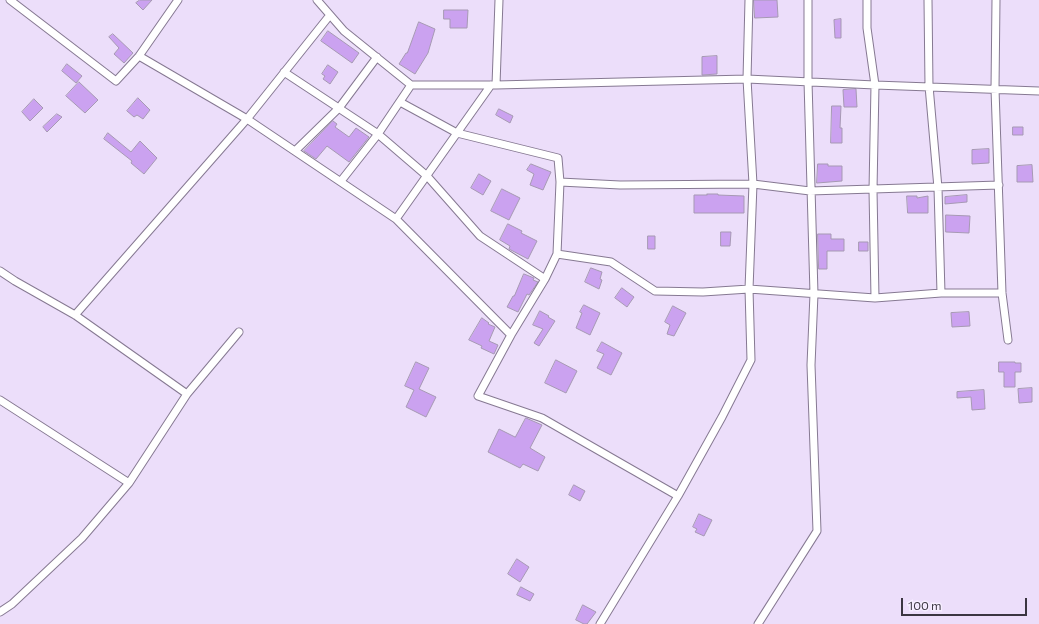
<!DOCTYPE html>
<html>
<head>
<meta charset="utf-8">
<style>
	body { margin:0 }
	#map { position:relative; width:1039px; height:624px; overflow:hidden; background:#ecdefa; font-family:Commissioner,sans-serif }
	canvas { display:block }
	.scale { position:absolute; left:901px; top:598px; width:126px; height:18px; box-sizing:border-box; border:2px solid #3b3641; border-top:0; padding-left:5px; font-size:12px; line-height:14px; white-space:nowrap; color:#3b3641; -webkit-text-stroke:3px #f6eeff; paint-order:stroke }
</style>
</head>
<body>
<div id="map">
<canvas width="1039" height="624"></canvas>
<div class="scale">100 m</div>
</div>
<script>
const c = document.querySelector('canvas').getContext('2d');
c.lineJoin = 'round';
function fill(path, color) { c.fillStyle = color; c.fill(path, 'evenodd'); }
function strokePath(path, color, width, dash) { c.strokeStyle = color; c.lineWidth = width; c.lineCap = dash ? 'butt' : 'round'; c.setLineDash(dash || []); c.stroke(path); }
const building = new Path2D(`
	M140,0h12l-9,10 -7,-7z
	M754,0h23l1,17 -23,1z
	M444,10h24l-1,18h-17v-9h-6z
	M841,19v19h-6l-1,-18z
	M419,22l16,7 -7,24 -13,21 -16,-10 7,-11h1z
	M328,31l31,22 -7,10 -31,-22z
	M113,34l20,19 -9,10 -10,-9 5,-6 -10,-11z
	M717,56v18l-15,1v-18z
	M67,64l15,12 -6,7 -14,-12z
	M328,65l10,7 -8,12 -7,-5 2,-3 -3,-2z
	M79,82l19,18 -13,13 -19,-17z
	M856,89l1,18h-13l-1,-17z
	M138,98l12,12 -7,9 -6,-4 -3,2 -7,-6z
	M34,99l9,9 -13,13 -8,-9z
	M832,106h9l-1,22h2v15h-11z
	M499,109l14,7 -3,7 -14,-8z
	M57,114l5,3 -15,15 -4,-5z
	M333,121l4,3 -2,3 14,10 7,-9 13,9 -20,25 -22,-16 -11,13 -12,-8z
	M1013,127h10v8h-10z
	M108,133l23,19 9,-11 17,17 -13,16 -13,-11 1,-2 -28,-22z
	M989,149v14l-17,1v-14z
	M531,164l20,8 -8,18 -13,-5 4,-11 -7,-4z
	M818,164h10v2h14v15l-25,2z
	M1032,165l1,17h-16v-16z
	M479,174l12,7 -8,14 -12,-7z
	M502,189l18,9 -11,22 -18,-9z
	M707,194h11v1l26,1v17h-50v-18h13z
	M967,195v7l-22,2v-7z
	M907,196h10v2l11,-2v17h-20z
	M946,215l24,1 -1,17 -23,-1z
	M508,224l14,7 -1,2 16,8 -9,18 -19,-10 1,-3 -10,-6z
	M721,232h10l-1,14h-9z
	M818,234h13v5h13v12h-17v18h-8z
	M648,236h7v13h-7z
	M859,242h9v9h-9z
	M591,268l11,4 -2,7 2,1 -3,9 -14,-7z
	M524,274l10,4 -1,2 5,2 -9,13 -2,-1 -9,18 -11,-5 6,-11h1z
	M622,288l12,9 -7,10 -12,-9z
	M584,305l16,8 -10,22 -14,-7 6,-15 -2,-1z
	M673,306l13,7 -12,23 -7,-2 3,-9 -5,-3z
	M540,311l9,5 -1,1 7,4 -16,25 -5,-3 9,-14 -10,-4z
	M969,312l1,14 -18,1 -1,-14z
	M482,318l7,5 -1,1 7,3 -6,14 9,4 -4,9 -13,-6 1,-2 -13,-6z
	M602,342l20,11 -11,22 -14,-7 7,-14 -7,-3z
	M556,360l21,11 -11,22 -21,-10z
	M416,362l13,6 -10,21 17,8 -10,20 -20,-10 8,-17 -9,-4z
	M999,362h16v1h6v9h-6v15h-11v-15h-5z
	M1032,388v14l-13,1 -1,-14z
	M984,390l1,19 -13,1 -1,-13 -14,1v-6z
	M526,418l16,7 -12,23 15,9 -7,14 -15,-7 -3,4 -32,-16 11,-23 16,8z
	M574,485l11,6 -5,10 -11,-6z
	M699,514l13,6 -8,16 -9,-4 2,-3 -4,-2z
	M517,559l12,8 -9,15 -12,-8z
	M521,587l13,7 -4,7 -13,-6z
	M583,605l13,7 -9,12h-3l-8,-4z`);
fill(building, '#cba2f0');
strokePath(building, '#a699b3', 1);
const minor = new Path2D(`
	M10,0l106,81 23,-25 39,-56
	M317,0l27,31 67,54h85l251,-6 128,6 164,6
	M867,0v28l8,57 -2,105 2,108
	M928,0l1,86 9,102 3,105
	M996,0l-1,89 7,204 6,47
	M139,56l108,63 149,100 115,116
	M284,72l94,62 49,42 53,60 65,43
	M496,85l3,-85
	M400,102l57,31 101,25 2,24 60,3 133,-1 57,7 189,-6
	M296,150l43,-42 38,-51
	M341,181l37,-47 33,-49
	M560,182l-3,72 -12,25 -34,56 -33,61 64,22 136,78
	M396,219l95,-134
	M557,254l54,8 44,29 48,1 46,-3 126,9 66,-5h61
	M0,271l15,10 60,34 112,79
	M75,315l172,-196 83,-104
	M0,400l129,83
	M0,612l12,-8 70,-66 47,-55 58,-89 52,-62
	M600,624l78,-128 44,-79 29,-57 -2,-71 4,-105 -6,-105 2,-79
	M758,624l59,-93 -6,-166 3,-71 -6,-213v-81`);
strokePath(minor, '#867992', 9);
strokePath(minor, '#fff', 7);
</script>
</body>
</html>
